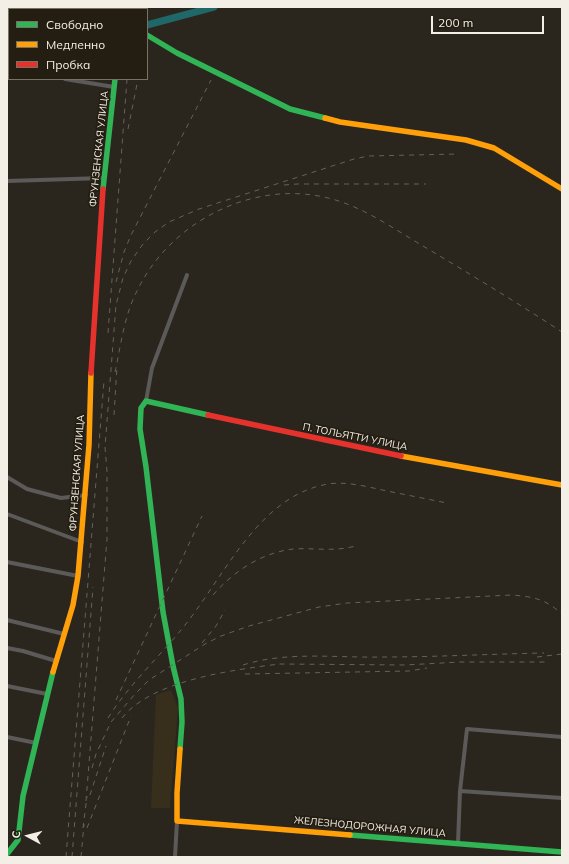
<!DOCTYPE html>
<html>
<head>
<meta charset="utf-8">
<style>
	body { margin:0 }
	#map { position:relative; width:569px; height:864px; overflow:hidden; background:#2a261e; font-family:Mulish,sans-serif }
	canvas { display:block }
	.frame { position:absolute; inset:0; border:8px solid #f3efe6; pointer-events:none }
	.legend { position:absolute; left:8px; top:8px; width:140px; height:72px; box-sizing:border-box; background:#241d11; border:1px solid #777166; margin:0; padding:5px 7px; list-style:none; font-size:12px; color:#f3efe6 }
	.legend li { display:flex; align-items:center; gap:8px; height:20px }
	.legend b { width:20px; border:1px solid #777166 }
	.north { position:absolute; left:8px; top:816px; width:40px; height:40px; -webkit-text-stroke:3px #241d11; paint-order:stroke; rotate:277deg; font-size:11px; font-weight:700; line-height:16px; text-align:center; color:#f3efe6 }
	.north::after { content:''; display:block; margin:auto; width:14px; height:18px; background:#f3efe6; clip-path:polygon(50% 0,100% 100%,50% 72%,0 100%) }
	.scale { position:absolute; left:431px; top:16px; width:113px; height:18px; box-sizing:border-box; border:2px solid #f3efe6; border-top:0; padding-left:5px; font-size:12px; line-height:14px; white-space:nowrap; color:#f3efe6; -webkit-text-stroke:3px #241d11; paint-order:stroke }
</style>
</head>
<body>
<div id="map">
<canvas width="569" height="864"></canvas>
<div class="frame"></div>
<ul class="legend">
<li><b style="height:5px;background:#30b455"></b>Свободно</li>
<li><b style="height:5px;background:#ff9f0a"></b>Медленно</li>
<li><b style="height:5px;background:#e5322d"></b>Пробка</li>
</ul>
<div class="north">С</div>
<div class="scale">200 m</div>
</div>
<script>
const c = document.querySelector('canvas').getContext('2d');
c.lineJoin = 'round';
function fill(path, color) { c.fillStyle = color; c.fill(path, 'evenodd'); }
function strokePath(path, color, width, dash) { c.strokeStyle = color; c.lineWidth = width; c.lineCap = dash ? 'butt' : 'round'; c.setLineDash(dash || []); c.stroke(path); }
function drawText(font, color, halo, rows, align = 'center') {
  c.font = font + ' Mulish,sans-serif'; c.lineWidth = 3.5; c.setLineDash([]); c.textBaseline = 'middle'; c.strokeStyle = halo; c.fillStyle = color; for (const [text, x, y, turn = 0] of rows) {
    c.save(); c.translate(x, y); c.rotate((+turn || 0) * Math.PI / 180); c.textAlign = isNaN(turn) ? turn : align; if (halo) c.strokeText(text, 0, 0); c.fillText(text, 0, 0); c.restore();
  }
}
fill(new Path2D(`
	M171,690l7,18 -8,100h-19l5,-113z`), '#382e1c');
strokePath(new Path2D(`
	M87,7l3,2
	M147,25l67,-18`), '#206769', 7);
strokePath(new Path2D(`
	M65,7l1,2
	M120,9v-2
	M7,70h2
	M65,79l49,8
	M7,181l97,-3
	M146,401l6,-33 35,-93
	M7,477l20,12 34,9 25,-3
	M7,514l75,28
	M7,562l71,14
	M7,620l57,14
	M7,648l16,3 33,10
	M7,686l40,8
	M7,737l29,6
	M460,791l102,7
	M458,843l2,-52 7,-62 95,8
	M175,857l2,-36`), '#5c5a58', 4);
strokePath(new Path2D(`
	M147,35l30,18 113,56 35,9
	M103,189l12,-110
	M180,749l2,-27 -1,-23 -8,-33 -10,-54 -17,-145 -6,-38 1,-21 5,-7 62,14
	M350,835l212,17
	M7,854l11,-14 5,-44 30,-124`), '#30b455', 5.5);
strokePath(new Path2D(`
	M325,118l15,4 126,18 28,8 68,41
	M401,456l161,29
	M53,672l20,-67 5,-29 11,-131 2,-72
	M180,749l-3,44v28l173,14`), '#ff9f0a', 5.5);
strokePath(new Path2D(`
	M91,373l12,-184
	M208,415l193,41`), '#e5322d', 5.5);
strokePath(new Path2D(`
	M133,9v-2
	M128,129l10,-50
	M284,185l13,-1h129
	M116,282l8,-30 7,-17 80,-155
	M108,333l19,-254
	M115,372c6,-27 9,-56 22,-81 34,-71 119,-113 195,-92 33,9 62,30 91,47 47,28 93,56 139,86
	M114,415l3,-48
	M213,595c21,-24 48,-42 80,-46 14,-1 29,1 43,0 7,0 14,-2 21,-3
	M202,643l14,-17 9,-16
	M537,657l25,-3
	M243,665c44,-14 93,-7 139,-8 54,0 108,-3 162,-4
	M245,674l164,-3 18,-3
	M116,700l86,-184
	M108,718c20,-32 49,-59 73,-88 42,-50 76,-134 147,-146 19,-3 40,3 59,7 20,4 40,8 60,12
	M122,718c30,-38 111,-48 157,-54l126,1 55,-3h87
	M92,768l4,-14 15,-32 24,-28 14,-14 56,-36 16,-8 28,-10 70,-19 28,-4 165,-8c23,2 33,4 50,19
	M90,795l16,-49
	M86,801l21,-262v-68l-2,-24 11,-142 7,-27 8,-17 12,-17 12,-12 14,-10 30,-13 155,-50 14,-3 91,-2
	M83,828l4,-32
	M87,828l44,-112
	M66,857l38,-476
	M72,857l21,-270
	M81,857l3,-33`), '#65625f', 1, [5, 5]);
drawText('10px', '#f3efe6', '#241d11', [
	["ФРУНЗЕНСКАЯ УЛИЦА",99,149,-84],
	["П. ТОЛЬЯТТИ УЛИЦА",355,437,11],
	["ФРУНЗЕНСКАЯ УЛИЦА",77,473,-86],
	["ЖЕЛЕЗНОДОРОЖНАЯ УЛИЦА",370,827,5]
]);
</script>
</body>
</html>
